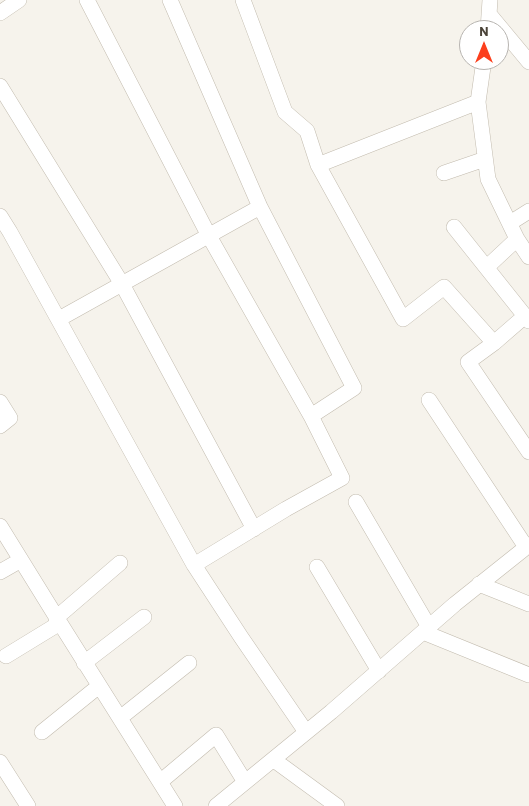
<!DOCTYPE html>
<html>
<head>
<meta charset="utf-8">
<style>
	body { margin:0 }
	#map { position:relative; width:529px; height:806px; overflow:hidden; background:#f6f3ec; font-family:Barlow,sans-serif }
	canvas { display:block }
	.north { position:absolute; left:459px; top:20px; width:50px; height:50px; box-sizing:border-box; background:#fff; border:1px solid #b7b4b0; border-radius:50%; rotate:0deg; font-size:14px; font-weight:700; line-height:20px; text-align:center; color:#4b4439 }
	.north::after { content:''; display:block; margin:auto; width:18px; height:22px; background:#fc3f1d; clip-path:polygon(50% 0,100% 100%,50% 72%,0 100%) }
</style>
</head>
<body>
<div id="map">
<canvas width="529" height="806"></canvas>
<div class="north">N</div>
</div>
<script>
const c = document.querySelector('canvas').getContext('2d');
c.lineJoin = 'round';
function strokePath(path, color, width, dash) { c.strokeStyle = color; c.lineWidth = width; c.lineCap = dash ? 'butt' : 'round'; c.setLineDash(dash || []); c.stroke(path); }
const minor = new Path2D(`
	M87,0l122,236 102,180
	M170,0l90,207 94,181 -43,28 31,62 -56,31 -92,56
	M243,0l42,112 22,19 11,34 85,154 41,-32 50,56
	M0,13l19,-13
	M490,15l39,47
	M488,30l2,-30
	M484,60l-6,42 10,77 29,60 12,18
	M0,86l122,198 132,245
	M318,165l160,-63
	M444,173l41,-14
	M0,216l10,16 184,333 47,72 65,95
	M510,223l19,-12
	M454,227l75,94
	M487,267l30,-28
	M525,316l-31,27 -26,19 61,90
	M59,319l201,-112
	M429,400l97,147
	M0,402l10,16 -10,8
	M356,502l73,125
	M0,526l60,97 115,183
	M317,567l62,104
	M0,572l21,-12
	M479,584l50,20
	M56,618l64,-55
	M423,632l106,43
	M6,656l54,-33
	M84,663l60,-46
	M120,718l69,-55
	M42,732l57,-46
	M274,760l63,46
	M0,762l28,44
	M160,782l56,-47 29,47
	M216,806l115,-94 124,-108 74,-59`);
strokePath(minor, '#c2bbae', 16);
strokePath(minor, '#fff', 15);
</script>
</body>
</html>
